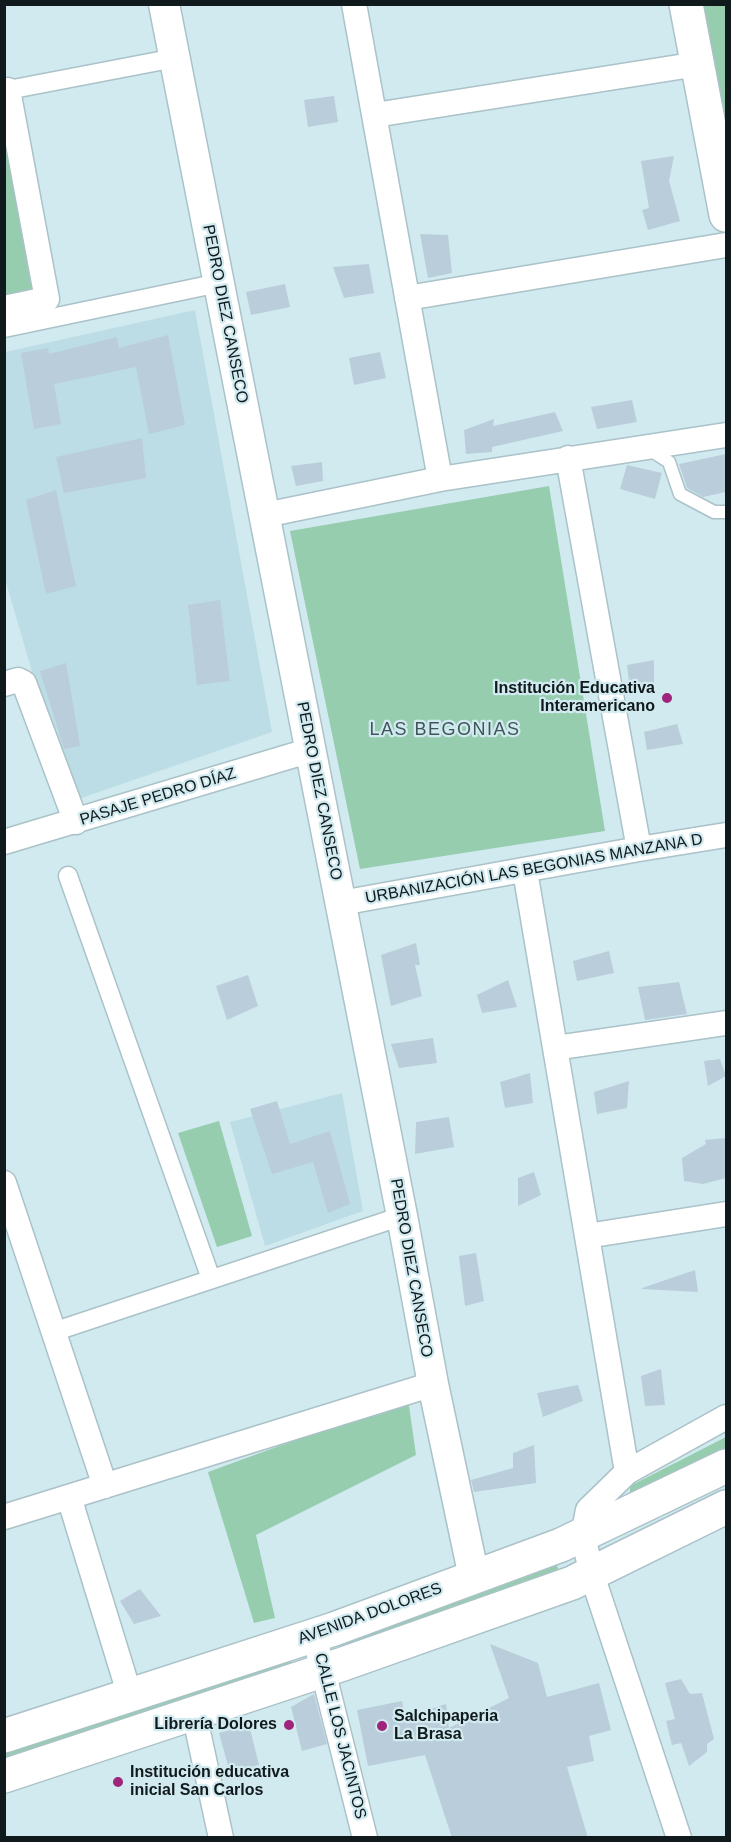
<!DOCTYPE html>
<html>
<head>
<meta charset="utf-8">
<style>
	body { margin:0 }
	#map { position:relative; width:731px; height:1842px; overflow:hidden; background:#d1eaf0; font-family:Arial,sans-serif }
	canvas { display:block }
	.frame { position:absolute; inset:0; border:6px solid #10191b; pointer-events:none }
</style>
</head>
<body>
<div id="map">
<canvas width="731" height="1842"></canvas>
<div class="frame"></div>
</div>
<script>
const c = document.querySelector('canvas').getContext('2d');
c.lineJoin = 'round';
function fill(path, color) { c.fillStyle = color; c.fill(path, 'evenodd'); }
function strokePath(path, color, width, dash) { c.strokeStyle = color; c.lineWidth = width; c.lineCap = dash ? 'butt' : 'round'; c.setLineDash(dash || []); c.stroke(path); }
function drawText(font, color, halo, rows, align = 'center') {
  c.font = font + ' Arial,sans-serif'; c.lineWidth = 4.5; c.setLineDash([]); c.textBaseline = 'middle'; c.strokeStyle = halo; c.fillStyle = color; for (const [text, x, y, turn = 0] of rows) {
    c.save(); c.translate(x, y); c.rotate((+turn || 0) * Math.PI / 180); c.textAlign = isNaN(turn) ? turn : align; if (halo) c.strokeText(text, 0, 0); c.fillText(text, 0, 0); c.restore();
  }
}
fill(new Path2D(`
	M195,310l77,422 -202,70 -65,-223v-227z
	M342,1093l21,118 -98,35 -35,-124z`), '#bcdde5');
fill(new Path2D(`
	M699,5h27v141z
	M4,137l30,156 -30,8z
	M549,486l56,345 -245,38 -70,-338z
	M219,1121l33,115 -35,11 -39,-114z
	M408,1399l8,56 -160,80 19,83 -21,5 -46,-151z
	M726,1437v15l-96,42v-8z
	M555,1559l4,13 -211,78 -4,-13z
	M289,1655l4,12 -288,97 -1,-16z`), '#96cdaf');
fill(new Path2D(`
	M334,96l4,26 -30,5 -4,-27z
	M674,156l-5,25 11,40 -32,9 -6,-20 7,-2 -8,-47z
	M420,234l28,1 4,38 -24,5z
	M369,264l5,29 -30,5 -11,-31z
	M285,284l5,23 -39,8 -5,-23z
	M168,335l17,90 -36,9 -13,-67 -82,17 7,40 -27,5 -13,-76 27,-5 1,6 68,-17 2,11z
	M380,352l6,26 -32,7 -5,-27z
	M632,400l5,22 -40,7 -6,-22z
	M555,412l8,19 -71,16v5l-26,2 -2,-24 30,-11 -1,7z
	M142,438l4,40 -82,15 -8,-36z
	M726,454v38l-23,5 -16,-9 -8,-24z
	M322,462l1,19 -27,5 -5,-20z
	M627,465l35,8 -7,26 -35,-10z
	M56,490l20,96 -30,8 -20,-94z
	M220,600l10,81 -33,4 -9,-80z
	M654,660v27l-24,4 -3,-26z
	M66,663l14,83 -16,3 -24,-78z
	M677,724l6,20 -36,6 -3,-18z
	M416,943l4,22h-5l7,31 -31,10 -10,-51z
	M609,951l5,22 -37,8 -4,-20z
	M248,975l10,31 -31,14 -11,-34z
	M508,980l9,27 -35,6 -5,-18z
	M679,982l8,32 -42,6 -7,-33z
	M433,1038l4,25 -38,5 -8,-24z
	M720,1059l6,17 -18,10 -4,-25z
	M530,1073l3,30 -28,5 -5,-26z
	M629,1081l-2,27 -30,6 -3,-22z
	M277,1101l13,43 40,-13 20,73 -22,9 -15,-51 -41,12 -22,-65z
	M449,1117l5,30 -39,7 1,-32z
	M726,1138v40l-23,6 -19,-3 -2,-23 24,-14 -1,-4z
	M534,1172l7,23 -23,11v-28z
	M476,1253l8,48 -19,5 -6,-50z
	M695,1270l3,22 -56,-3v-1z
	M661,1369l4,36 -20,1 -4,-30z
	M578,1385l5,16 -40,16 -6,-24z
	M534,1445l2,38 -62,9 -3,-12 42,-12v-15z
	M140,1589l21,27 -27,8 -14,-23z
	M490,1644l48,19 9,34 52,-14 12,47 -22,6 5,25 -27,6 21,71h-136l-27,-83 -57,11 -11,-56 45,-9 3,16 41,-13 3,24 60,-30z
	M681,1679l9,15 12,-1 12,46 -7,5v8l-18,14 -8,-23 -9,2 -6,-24 9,-2 -10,-36z
	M314,1694l13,50 -25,7 -11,-44z
	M249,1725l10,40 -29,8 -11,-40z`), '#bacdda');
const service = new Path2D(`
	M649,449l20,13 11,32 34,18h12`);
const pedestrian = new Path2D(`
	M8,90l167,-32
	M4,328l215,-45
	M68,876l143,403
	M56,1331l346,-115`);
const minor = new Path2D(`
	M354,4l86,475
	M4,91l4,-1 39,209 -43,9
	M375,115l323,-51
	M407,298l319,-53
	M568,458l71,391
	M265,515l175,-36 286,-44
	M4,684l14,-4 6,3 52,139
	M4,842l307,-92
	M525,871l102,601
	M341,903l298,-54 87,-14
	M555,1048l171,-25
	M4,1183l101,303
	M587,1236l139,-22
	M69,1497l61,199
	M4,1517l429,-133
	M314,1635l51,203
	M194,1713l27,125
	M679,1838l-87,-263 -9,-39 5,-26 39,-38 99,-55`);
const tertiary = new Path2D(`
	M164,4l238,1212 31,168 41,193`);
const secondary = new Path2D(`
	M4,1736l330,-107 227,-84 165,-79
	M4,1776l339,-112 229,-81 154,-76`);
const primary = new Path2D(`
	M686,4l40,211`);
strokePath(service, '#aac2c8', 15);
strokePath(pedestrian, '#aac2c8', 21);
strokePath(minor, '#aac2c8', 27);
strokePath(tertiary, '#aac2c8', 33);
strokePath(secondary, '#aac2c8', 36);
strokePath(primary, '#aac2c8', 36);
strokePath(service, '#fff', 12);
strokePath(pedestrian, '#fff', 18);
strokePath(minor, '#fff', 24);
strokePath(tertiary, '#fff', 30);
strokePath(secondary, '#fff', 33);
strokePath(primary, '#fff', 33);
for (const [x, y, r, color] of [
	[667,698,6,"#9e247c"],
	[289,1725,6,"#9e247c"],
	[382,1726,6,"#9e247c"],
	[118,1782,6,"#9e247c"]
]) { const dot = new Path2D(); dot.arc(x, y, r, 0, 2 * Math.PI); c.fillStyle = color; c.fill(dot); strokePath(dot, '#d1eaf0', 2); }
drawText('16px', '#10191b', '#d1eaf0', [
	["PEDRO DIEZ CANSECO",225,314,79],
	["PEDRO DIEZ CANSECO",319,791,79],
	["PASAJE PEDRO DÍAZ",158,797,-17],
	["URBANIZACIÓN LAS BEGONIAS MANZANA D",534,869,-10],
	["PEDRO DIEZ CANSECO",411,1268,80],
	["AVENIDA DOLORES",370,1614,-20],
	["CALLE LOS JACINTOS",340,1736,76]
]);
drawText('bold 16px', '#10191b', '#d1eaf0', [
	["Institución Educativa",655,689],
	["Interamericano",655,707],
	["Salchipaperia",394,1717,"left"],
	["La Brasa",394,1735,"left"],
	["Librería Dolores",277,1725],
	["Institución educativa",130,1773,"left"],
	["inicial San Carlos",130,1791,"left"]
], 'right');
c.letterSpacing = '1.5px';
drawText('18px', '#3f5559', '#d1eaf0', [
	["LAS BEGONIAS",445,730]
]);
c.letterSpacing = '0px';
</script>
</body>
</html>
